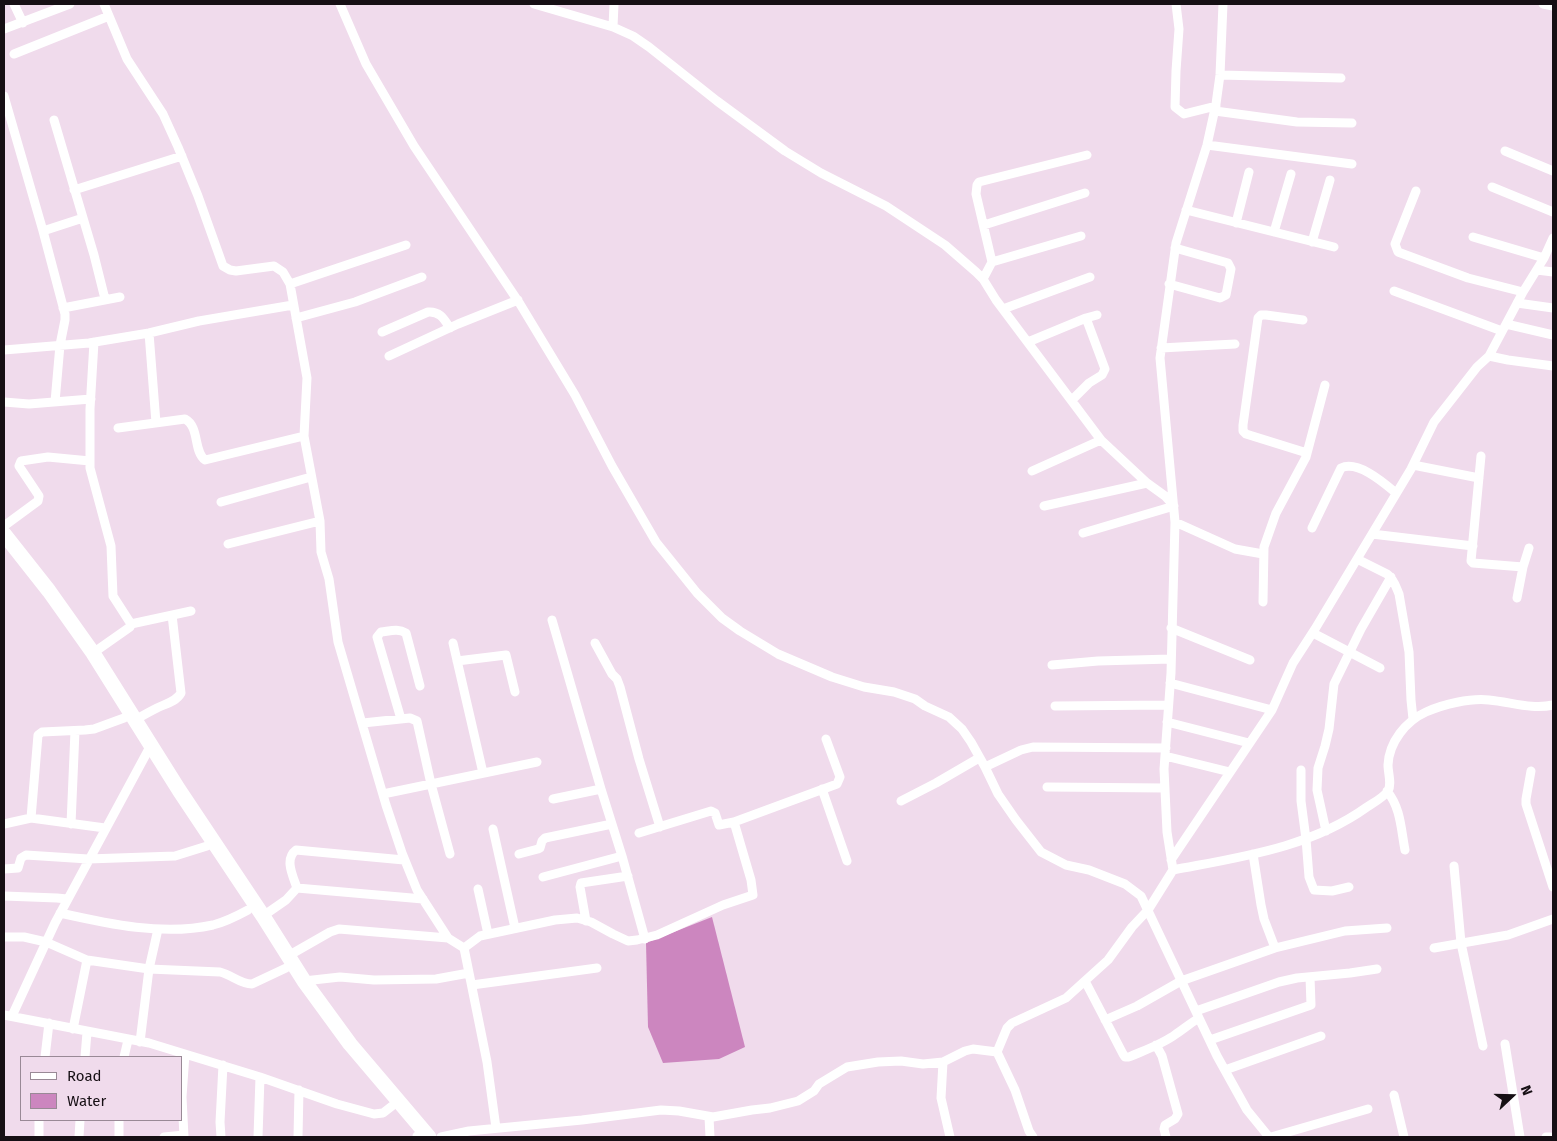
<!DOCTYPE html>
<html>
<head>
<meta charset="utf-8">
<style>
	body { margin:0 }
	#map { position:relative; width:1557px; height:1141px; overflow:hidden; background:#f0dbec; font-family:"Fira Sans",sans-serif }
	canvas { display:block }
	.frame { position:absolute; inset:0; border:5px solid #160f14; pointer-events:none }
	.legend { position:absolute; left:20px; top:1056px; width:162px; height:65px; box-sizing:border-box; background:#f0dbec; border:1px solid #998996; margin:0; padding:6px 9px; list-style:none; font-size:15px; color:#160f14 }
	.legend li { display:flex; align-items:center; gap:10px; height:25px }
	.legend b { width:25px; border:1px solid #998996 }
	.north { position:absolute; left:1487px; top:1071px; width:50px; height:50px; -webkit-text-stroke:4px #f0dbec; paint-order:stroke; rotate:69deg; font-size:14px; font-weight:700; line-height:20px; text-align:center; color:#160f14 }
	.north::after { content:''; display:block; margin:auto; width:18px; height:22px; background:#160f14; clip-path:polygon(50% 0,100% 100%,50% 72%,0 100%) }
</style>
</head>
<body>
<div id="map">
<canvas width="1557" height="1141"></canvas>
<div class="frame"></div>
<ul class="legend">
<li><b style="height:6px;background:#fff"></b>Road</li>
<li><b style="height:14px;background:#cc86bf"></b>Water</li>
</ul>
<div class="north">N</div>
</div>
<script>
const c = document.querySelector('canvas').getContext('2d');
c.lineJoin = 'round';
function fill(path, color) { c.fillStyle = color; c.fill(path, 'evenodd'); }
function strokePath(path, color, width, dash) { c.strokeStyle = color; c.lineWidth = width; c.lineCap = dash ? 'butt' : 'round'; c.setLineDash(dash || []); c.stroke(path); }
fill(new Path2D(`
	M712,917l33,130 -26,12 -56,4 -15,-36 -2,-84z`), '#cc86bf');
strokePath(new Path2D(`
	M14,4l9,19
	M104,4l23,55 36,55 15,33 20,49 25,70 7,4 6,1 38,-5 9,6 7,12 17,94 -3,58 16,85 1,31 8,27 9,63 48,163 16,48 15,37 31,48 16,10 23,114 9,66
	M340,4l26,60 48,82 106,158 55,91 37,71 44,76 41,51 25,25 18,13 38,23 54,23 32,10 30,5 21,7 10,7 24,11 13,12 9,13 14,25 13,27 18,26 25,32 25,13 23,5 36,14 16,12 76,160 30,54 22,27
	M534,4l79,23 20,9 16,11 68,54 68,50 36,22 65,33 59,39 31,27 7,7 13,21 105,140 46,43 18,13 9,10 -91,27
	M1176,4l3,25 -3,42 -1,36 9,7 32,-8
	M1543,4l10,2
	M613,27l1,-23
	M4,29l66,-25
	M14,54l95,-38
	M1220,75l121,3
	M4,96l39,135 22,83v6l-5,25 -5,57
	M1215,111l82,11 55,1
	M54,120l40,135 11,44
	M1207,145l145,19
	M1505,151l48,20
	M1492,187l61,25
	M74,190l108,-34
	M1416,191l-21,53 3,8 70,26 55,14
	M1186,210l148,37
	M1236,223l13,-51
	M984,225l101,-32
	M43,231l40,-13
	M1274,232l17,-58
	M1473,237l71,21
	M1312,242l18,-62
	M992,262l-16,-68 1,-9 2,-3 108,-27
	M1537,270l16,2
	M983,279l9,-17 89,-26
	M290,284l116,-39
	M1169,284l51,14 6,-3 5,-26 -3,-6 -53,-15
	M1394,291l108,40
	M1517,303l36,5
	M63,308l57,-11
	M1003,309l87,-32
	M296,318l59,-16 67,-25
	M1303,320l-37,-5h-5l-3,3 -15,107v6l3,3 61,19
	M1506,324l47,11
	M382,332l46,-20c12,-1 16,7 22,16
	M149,333l7,90
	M1028,342l58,-24 11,-3
	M1161,348l74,-4
	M4,350l85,-7 60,-10 50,-12 94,-16
	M389,356l69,-32 60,-24
	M1489,356l19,4 45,6
	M1072,400l17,-17 13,-8 3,-6 -19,-51
	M4,402l25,2 62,-5
	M118,428l67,-9c15,8 8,32 20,41l99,-24
	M1481,456l-10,105 2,2 50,4
	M1413,465l66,13
	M1032,471l69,-31
	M221,502l90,-25
	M1044,506l103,-23
	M1175,522l60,27 28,5
	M4,526l34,-25 1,-5 -20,-30 2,-5 27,-4 42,4
	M1312,528l29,-60c17,-8 43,15 55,25
	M1372,534l101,12
	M228,544l92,-23
	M1357,559l30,15c7,5 9,13 12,20l10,58 2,48 2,19
	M1517,598l6,-31 6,-19
	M1263,602l1,-55 12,-34 30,-56 19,-72
	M552,620l49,169 21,67 23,83
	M131,624l60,-13
	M1171,628l79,32
	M1313,633l67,35
	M453,643l30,130
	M595,643l17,31 5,5 3,8 19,72 21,68
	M93,653l37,-26 1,-3 -18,-28 -2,-50 -21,-78v-59l4,-67
	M457,661l49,-6 9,37
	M1052,665l46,-4 73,-2
	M1170,683l102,27
	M1055,706l113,-1
	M401,719l-24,-82 4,-5c9,-1 17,-4 25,1l14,53
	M135,720c7,-4 14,-8 22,-12 8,-4 19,-6 24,-15l-9,-78
	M1167,722l82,21
	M363,723l47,-5 7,3 14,63 19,70
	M1165,756l65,16
	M985,767l36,-17 12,-3 133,1
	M1301,770v31l5,38 3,38 5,13 18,1 17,-4
	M1531,771l-5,28v5l27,83
	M1047,787l118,1
	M822,789l25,72
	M1387,791c14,17 14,39 18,59
	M383,794l154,-32
	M553,799l48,-10
	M901,801l35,-18 43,-25
	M31,818l7,-83 4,-3 43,-2 9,-1 30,-11
	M734,822l103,-38 3,-7 -14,-38
	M4,824l27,-6 74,10
	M71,824l4,-93
	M493,829l22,99
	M1326,831l-9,-41 1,-22 7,-22 4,-17 5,-45 27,-55 30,-52
	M519,854l19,-5 2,-1 2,-7 3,-3 67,-14
	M1253,854l8,51 3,14 11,29
	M1171,860l101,-150 21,-47 22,-34 96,-160 23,-47 43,-55 12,-11 34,-64 21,-34 9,-20
	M1454,866l7,77 22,103
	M4,869l14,-1 3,-10 5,-3 62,4 87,-3 32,-10
	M1173,870c67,-13 137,-22 194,-63 6,-4 16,-9 21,-16 4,-7 0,-18 0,-26 1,-23 18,-44 38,-53 18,-8 44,-14 63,-12 22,2 43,10 64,5
	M543,877l79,-21
	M297,888c-4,-12 -13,-29 -1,-38l108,10
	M478,889l10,45
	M4,896l53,2 10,1
	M60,913c49,11 103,23 153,12 12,-3 24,-9 35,-15
	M263,916l23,-16 11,-12 126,11
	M586,921l-6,-34 1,-4 47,-7
	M4,937h20l22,5 41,18 62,9 71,3c12,3 20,12 32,12l34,-16
	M464,948l16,-12 75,-16 22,-2 14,4 22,12 15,7 9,-1 20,-5 66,-30 30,-10 -2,-15 -17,-58 -15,3 -4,-12 -4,-2 -72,22
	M1434,948l74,-13 45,-16
	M288,956l42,-24 9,-3 109,9
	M304,981l36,-4 34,3 62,-1 33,-6
	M1085,981l38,73 2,3h4c16,-7 34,-13 47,-23 9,-6 13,-10 23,-16
	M472,985l125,-17
	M1196,1011l83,-29 18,-4 53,-5 27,-4
	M4,1015l145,28 111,34 77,27 37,10 9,-1 9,-7
	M12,1016l43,-93 96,-178
	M1105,1020l32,-14 44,-25 94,-33 70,-17 42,-3
	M73,1029l14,-69
	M1210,1040l101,-35 -1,-28
	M140,1042l9,-73 9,-40
	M1505,1044l15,93
	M1156,1045l6,11 16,58 -3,5 -10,6 -1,4 2,8
	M45,1057l4,-34
	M85,1057l2,-25
	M124,1057l4,-17
	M943,1062l-2,36 9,39
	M1225,1070l96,-34
	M1394,1095l10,42
	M709,1117l1,20
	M39,1120v17
	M79,1137l1,-17
	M119,1137v-17
	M164,1137l20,-2
	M184,1137l-2,-40 3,-43
	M221,1137l-1,-15 3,-57
	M258,1137l2,-60
	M298,1137l1,-47
	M417,1137v-1
	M441,1137l28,-6 113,-11 79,-10 18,1 34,6 39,-7 18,-2 28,-7 16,-10 5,-7 28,-17 31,-5 23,-1 22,3 20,-2 22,-11 8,-2 24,3
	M1033,1137l-4,-6 -14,-41 -18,-38 10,-24 5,-5 54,-25 42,-38 24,-33 16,-17 25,-40 -6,-38 -3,-63 7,-96 4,-151 -15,-164 16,-115 31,-98 9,-41 4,-29 3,-71
	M1271,1137l97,-28
	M1546,1137h4`), '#fff', 9);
strokePath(new Path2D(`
	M4,534l45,57 44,62 86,137 84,126 41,65 46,63 79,93`), '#fff', 15);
</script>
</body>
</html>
